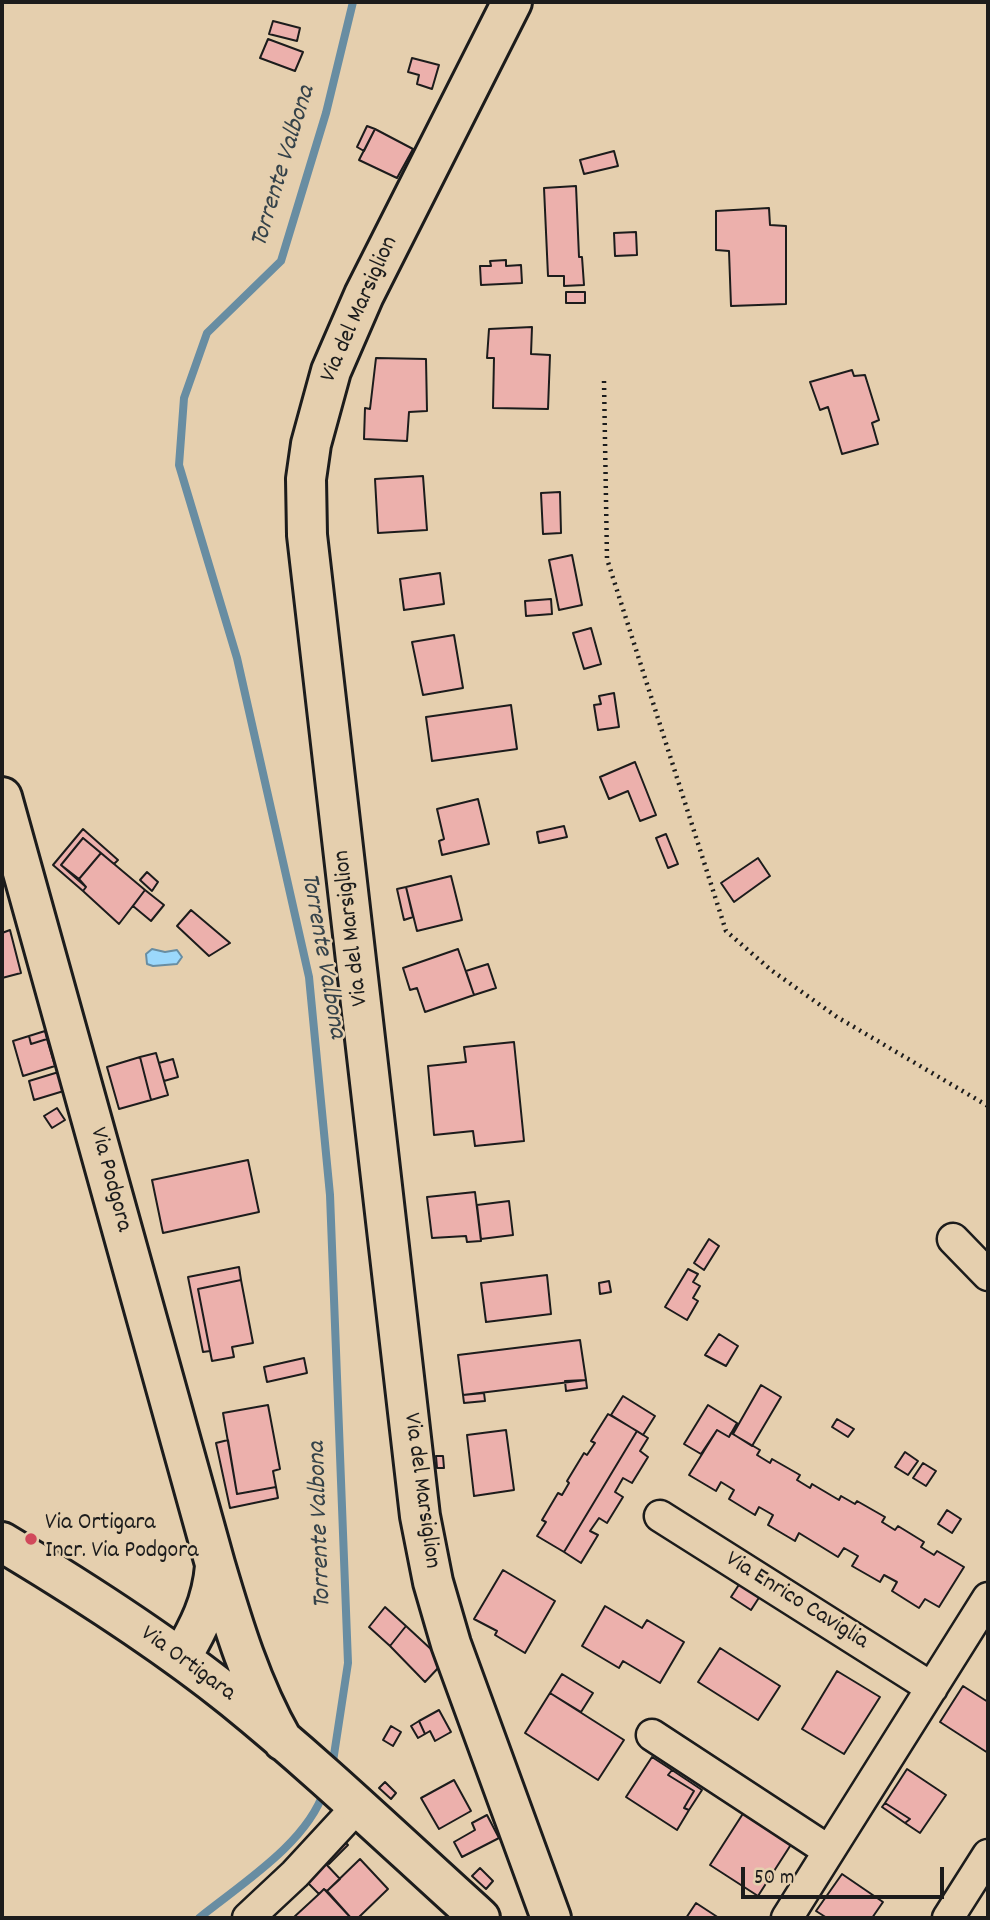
<!DOCTYPE html>
<html>
<head>
<meta charset="utf-8">
<style>
	body { margin:0 }
	#map { position:relative; width:990px; height:1920px; overflow:hidden; background:#e5cfae; font-family:Dekko,sans-serif }
	canvas { display:block }
	.frame { position:absolute; inset:0; border:4px solid #1c1c1c; pointer-events:none }
	.scale { position:absolute; left:741px; top:1867px; width:203px; height:32px; box-sizing:border-box; border:4px solid #1c1c1c; border-top:0; padding-left:9px; font-size:21px; line-height:24px; white-space:nowrap; color:#1c1c1c; -webkit-text-stroke:5px #e5cfae; paint-order:stroke }
</style>
</head>
<body>
<div id="map">
<canvas width="990" height="1920"></canvas>
<div class="frame"></div>
<div class="scale">50 m</div>
</div>
<script>
const c = document.querySelector('canvas').getContext('2d');
c.lineJoin = 'round';
function fill(path, color) { c.fillStyle = color; c.fill(path, 'evenodd'); }
function strokePath(path, color, width, dash) { c.strokeStyle = color; c.lineWidth = width; c.lineCap = dash ? 'butt' : 'round'; c.setLineDash(dash || []); c.stroke(path); }
function drawText(font, color, halo, rows, align = 'center') {
  c.font = font + ' Dekko,sans-serif'; c.lineWidth = 5; c.setLineDash([]); c.textBaseline = 'middle'; c.strokeStyle = halo; c.fillStyle = color; for (const [text, x, y, turn = 0] of rows) {
    c.save(); c.translate(x, y); c.rotate((+turn || 0) * Math.PI / 180); c.textAlign = isNaN(turn) ? turn : align; if (halo) c.strokeText(text, 0, 0); c.fillText(text, 0, 0); c.restore();
  }
}
const water = new Path2D(`
	M152,949l13,3 12,-2 5,7 -5,7 -24,2 -6,-2 -1,-10z`);
fill(water, '#9bd8fc');
strokePath(water, '#688da2', 2);
strokePath(new Path2D(`
	M332,1768l16,-105 -18,-468 -21,-218 -72,-319 -58,-193 5,-67 23,-65 74,-72 45,-148 27,-111
	M199,1918c42,-34 108,-75 125,-127`), '#688da2', 8);
const building = new Path2D(`
	M273,21l27,7 -3,13 -28,-7z
	M268,39l35,13 -8,19 -35,-13z
	M412,58l27,7 -7,24 -15,-5 2,-9 -11,-3z
	M367,126l8,3 -11,22 -7,-4z
	M375,129l38,20 -16,29 -38,-18z
	M614,151l4,15 -34,8 -4,-14z
	M576,186l3,71h3l2,28 -20,1v-10h-16l-4,-88z
	M769,208l1,17 16,1v78l-55,2 -2,-55 -13,-1v-39z
	M636,232l1,23 -22,1 -1,-23z
	M506,260v6l15,-1 1,18 -41,2 -1,-19h11l-1,-5z
	M566,292h19v11h-19z
	M532,327l-1,27 19,1 -2,54 -55,-1 1,-50h-7l2,-29z
	M376,358l50,1 1,52 -18,1 -2,29 -43,-2 1,-31 5,1z
	M852,370l2,6 11,-1 14,45 -7,3 6,21 -36,10 -14,-47 -8,3 -10,-28z
	M423,476l4,54 -49,3 -3,-54z
	M560,492l1,41 -18,1 -2,-41z
	M572,555l10,50 -23,5 -10,-50z
	M440,573l4,31 -40,6 -4,-31z
	M551,599l1,15 -26,2 -1,-15z
	M591,628l10,36 -17,5 -11,-36z
	M454,635l9,53 -40,7 -11,-53z
	M614,693l5,34 -21,3 -4,-25 7,-1 -2,-8z
	M511,705l6,44 -85,12 -6,-44z
	M635,762l21,53 -16,6 -12,-30 -19,8 -9,-22z
	M478,799l11,45 -47,11 -3,-14 5,-2 -7,-30z
	M564,826l3,11 -28,6 -2,-11z
	M83,829l35,31 -4,4 -31,-26 -22,27 25,22 -3,4 -30,-26z
	M666,834l12,30 -10,4 -12,-30z
	M83,838l18,15 -22,26 -18,-14z
	M101,853l44,37 -26,34 -36,-33 3,-4 -7,-8z
	M758,858l12,18 -36,26 -13,-19z
	M147,872l11,10 -6,9 -12,-11z
	M451,876l11,44 -45,11 -11,-44z
	M406,887l7,30 -9,3 -7,-31z
	M145,890l19,15 -13,16 -18,-15z
	M191,910l39,33 -21,13 -32,-30z
	M10,930l11,43 -19,5v-45z
	M458,949l16,46 -49,17 -8,-24 -7,2 -7,-22z
	M488,964l8,24 -22,7 -8,-24z
	M45,1031l2,8 -16,5 -2,-8z
	M29,1036l2,8 16,-5 8,27 -32,10 -10,-35z
	M514,1042l10,99 -49,5 -2,-15 -39,4 -6,-69 38,-4 -2,-15z
	M156,1053l12,42 -17,5 -11,-43z
	M140,1057l11,43 -32,9 -12,-42z
	M173,1059l5,18 -14,4 -5,-18z
	M62,1071l5,19 -33,10 -5,-19z
	M57,1108l8,12 -13,8 -8,-12z
	M248,1160l11,52 -96,21 -11,-53z
	M475,1192l6,49 -14,1 -1,-6 -34,2 -5,-41z
	M509,1201l4,34 -32,4 -4,-34z
	M709,1239l10,7 -15,24 -10,-7z
	M239,1267l2,13 -43,9 12,62 -7,1 -15,-75z
	M688,1269l10,5 -5,8 7,4 -7,12 5,3 -11,19 -22,-13z
	M547,1275l4,39 -65,8 -5,-39z
	M241,1280l12,63 -21,4 2,10 -22,4 -14,-72z
	M609,1281l2,11 -11,2 -1,-11z
	M719,1334l19,12 -12,20 -21,-11z
	M580,1340l6,40 -123,15 -5,-40z
	M304,1358l3,15 -40,9 -3,-15z
	M586,1380l1,8 -21,3 -1,-10z
	M761,1385l20,12 -29,49 -19,-12z
	M484,1393l1,8 -21,2 -1,-8z
	M623,1396l32,20 -12,19 -32,-20z
	M268,1405l12,64 -7,2 3,16 -39,7 -14,-81z
	M708,1405l29,18 -8,14 -12,-7 -16,24 -17,-10z
	M608,1414l29,17 -73,121 -27,-16 9,-14 -4,-2 16,-27 4,2 7,-12 -2,-2 17,-28 3,2 8,-12 -4,-2z
	M837,1419l17,10 -6,8 -16,-10z
	M506,1430l8,60 -40,6 -7,-61z
	M717,1430l12,7 2,-4 29,17 -3,5 13,8 2,-4 28,16 -3,5 13,8 2,-4 27,16 2,-4 14,8 2,-3 28,16 -3,5 13,8 3,-4 26,16 -3,5 13,8 3,-4 27,16 -25,40 -14,-8 -6,9 -27,-17 5,-9 -13,-7 -4,7 -28,-16 6,-10 -14,-8 -6,9 -39,-24 -4,8 -27,-16 5,-10 -14,-8 -4,8 -26,-16 5,-9 -13,-8 -5,9 -27,-16z
	M637,1431l11,7 -8,13 8,6 -16,26 -9,-5 -8,14 8,5 -16,26 -8,-5 -9,13 8,4 -17,28 -17,-11z
	M228,1440l9,54 39,-7 2,11 -48,10 -14,-65z
	M905,1452l13,9 -10,14 -13,-8z
	M436,1456h7l1,12h-7z
	M923,1463l13,8 -10,15 -13,-8z
	M947,1510l14,9 -9,14 -14,-9z
	M503,1570l52,31 -30,52 -30,-18 2,-4 -23,-12z
	M742,1580l20,13 -11,17 -20,-13z
	M605,1606l37,22 5,-8 37,22 -24,41 -37,-22 -4,7 -37,-22z
	M385,1607l21,19 -16,20 -21,-19z
	M406,1626l27,25 6,16 -14,15 -35,-36z
	M720,1648l60,38 -22,34 -60,-38z
	M837,1671l43,26 -36,57 -42,-25z
	M562,1674l31,19 -12,19 -31,-19z
	M963,1686l25,16v51l-48,-31z
	M550,1693l74,47 -26,40 -73,-47z
	M439,1710l12,22 -16,9 -5,-10 -5,3 -6,-13z
	M419,1721l6,13 -7,4 -7,-12z
	M391,1726l10,6 -8,14 -10,-6z
	M652,1757l20,13 -4,5 26,16 -10,17 5,2 -12,20 -51,-33z
	M907,1769l39,26 -26,38 -15,-10 5,-4 -25,-16z
	M672,1770l30,20 -13,20 -5,-2 10,-17 -26,-16z
	M454,1780l17,31 -32,18 -18,-31z
	M385,1782l11,11 -5,6 -12,-11z
	M885,1803l25,16 -5,4 -23,-16z
	M744,1812l48,31 -34,53 -48,-31z
	M487,1815l12,23 -37,19 -8,-15 21,-12 -3,-7z
	M341,1838l7,7 -19,19 -6,-6z
	M360,1859l28,30 -30,29h-7l-24,-27z
	M325,1863l15,16 -13,12 -3,-2 -5,5 -13,-13z
	M480,1868l13,13 -7,8 -14,-13z
	M842,1874l41,28 -11,16h-45l-11,-7z
	M324,1889l27,29h-58l26,-24z
	M696,1903l23,15h-33z`);
fill(building, '#ecb0ac');
strokePath(building, '#1c1c1c', 2);
const street = new Path2D(`
	M953,1239l35,36
	M660,1516l272,172
	M652,1735l177,116
	M248,1918l47,-44 62,-67
	M787,1918l201,-320
	M948,1918l40,-63`);
const secondary = new Path2D(`
	M512,2l-148,293 -33,76 -20,73 -5,35 1,56 113,981 13,66 18,62 100,274
	M2,797l213,767c18,61 36,121 68,177
	M2,1542c80,48 160,99 232,157 85,69 165,146 246,219
	M181,1658c18,-31 31,-56 34,-92`);
strokePath(street, '#1c1c1c', 35);
strokePath(secondary, '#1c1c1c', 44);
strokePath(new Path2D(`
	M604,381l3,178 119,372 45,39 66,47 151,89`), '#1c1c1c', 4.5, [2, 5]);
strokePath(street, '#e5cfae', 30);
strokePath(secondary, '#e5cfae', 38);
for (const [x, y, r, color] of [
	[31,1539,7,"#d1495b"]
]) { const dot = new Path2D(); dot.arc(x, y, r, 0, 2 * Math.PI); c.fillStyle = color; c.fill(dot); strokePath(dot, '#e5cfae', 2.5); }
drawText('24px', '#1c1c1c', '#e5cfae', [
	["Via del Marsiglion",361,310,-66],
	["Via del Marsiglion",353,928,-97],
	["Via Podgora",109,1180,75],
	["Via del Marsiglion",420,1491,82],
	["Via Enrico Caviglia",796,1602,32],
	["Via Ortigara",187,1665,36]
]);
drawText('24px', '#1c1c1c', '#e5cfae', [
	["Via Ortigara",45,1525],
	["Incr. Via Podgora",45,1553]
], 'left');
drawText('italic 26px', '#354249', '#e5cfae', [
	["Torrente Valbona",285,167,-73],
	["Torrente Valbona",321,956,80],
	["Torrente Valbona",322,1525,-92]
]);
</script>
</body>
</html>
